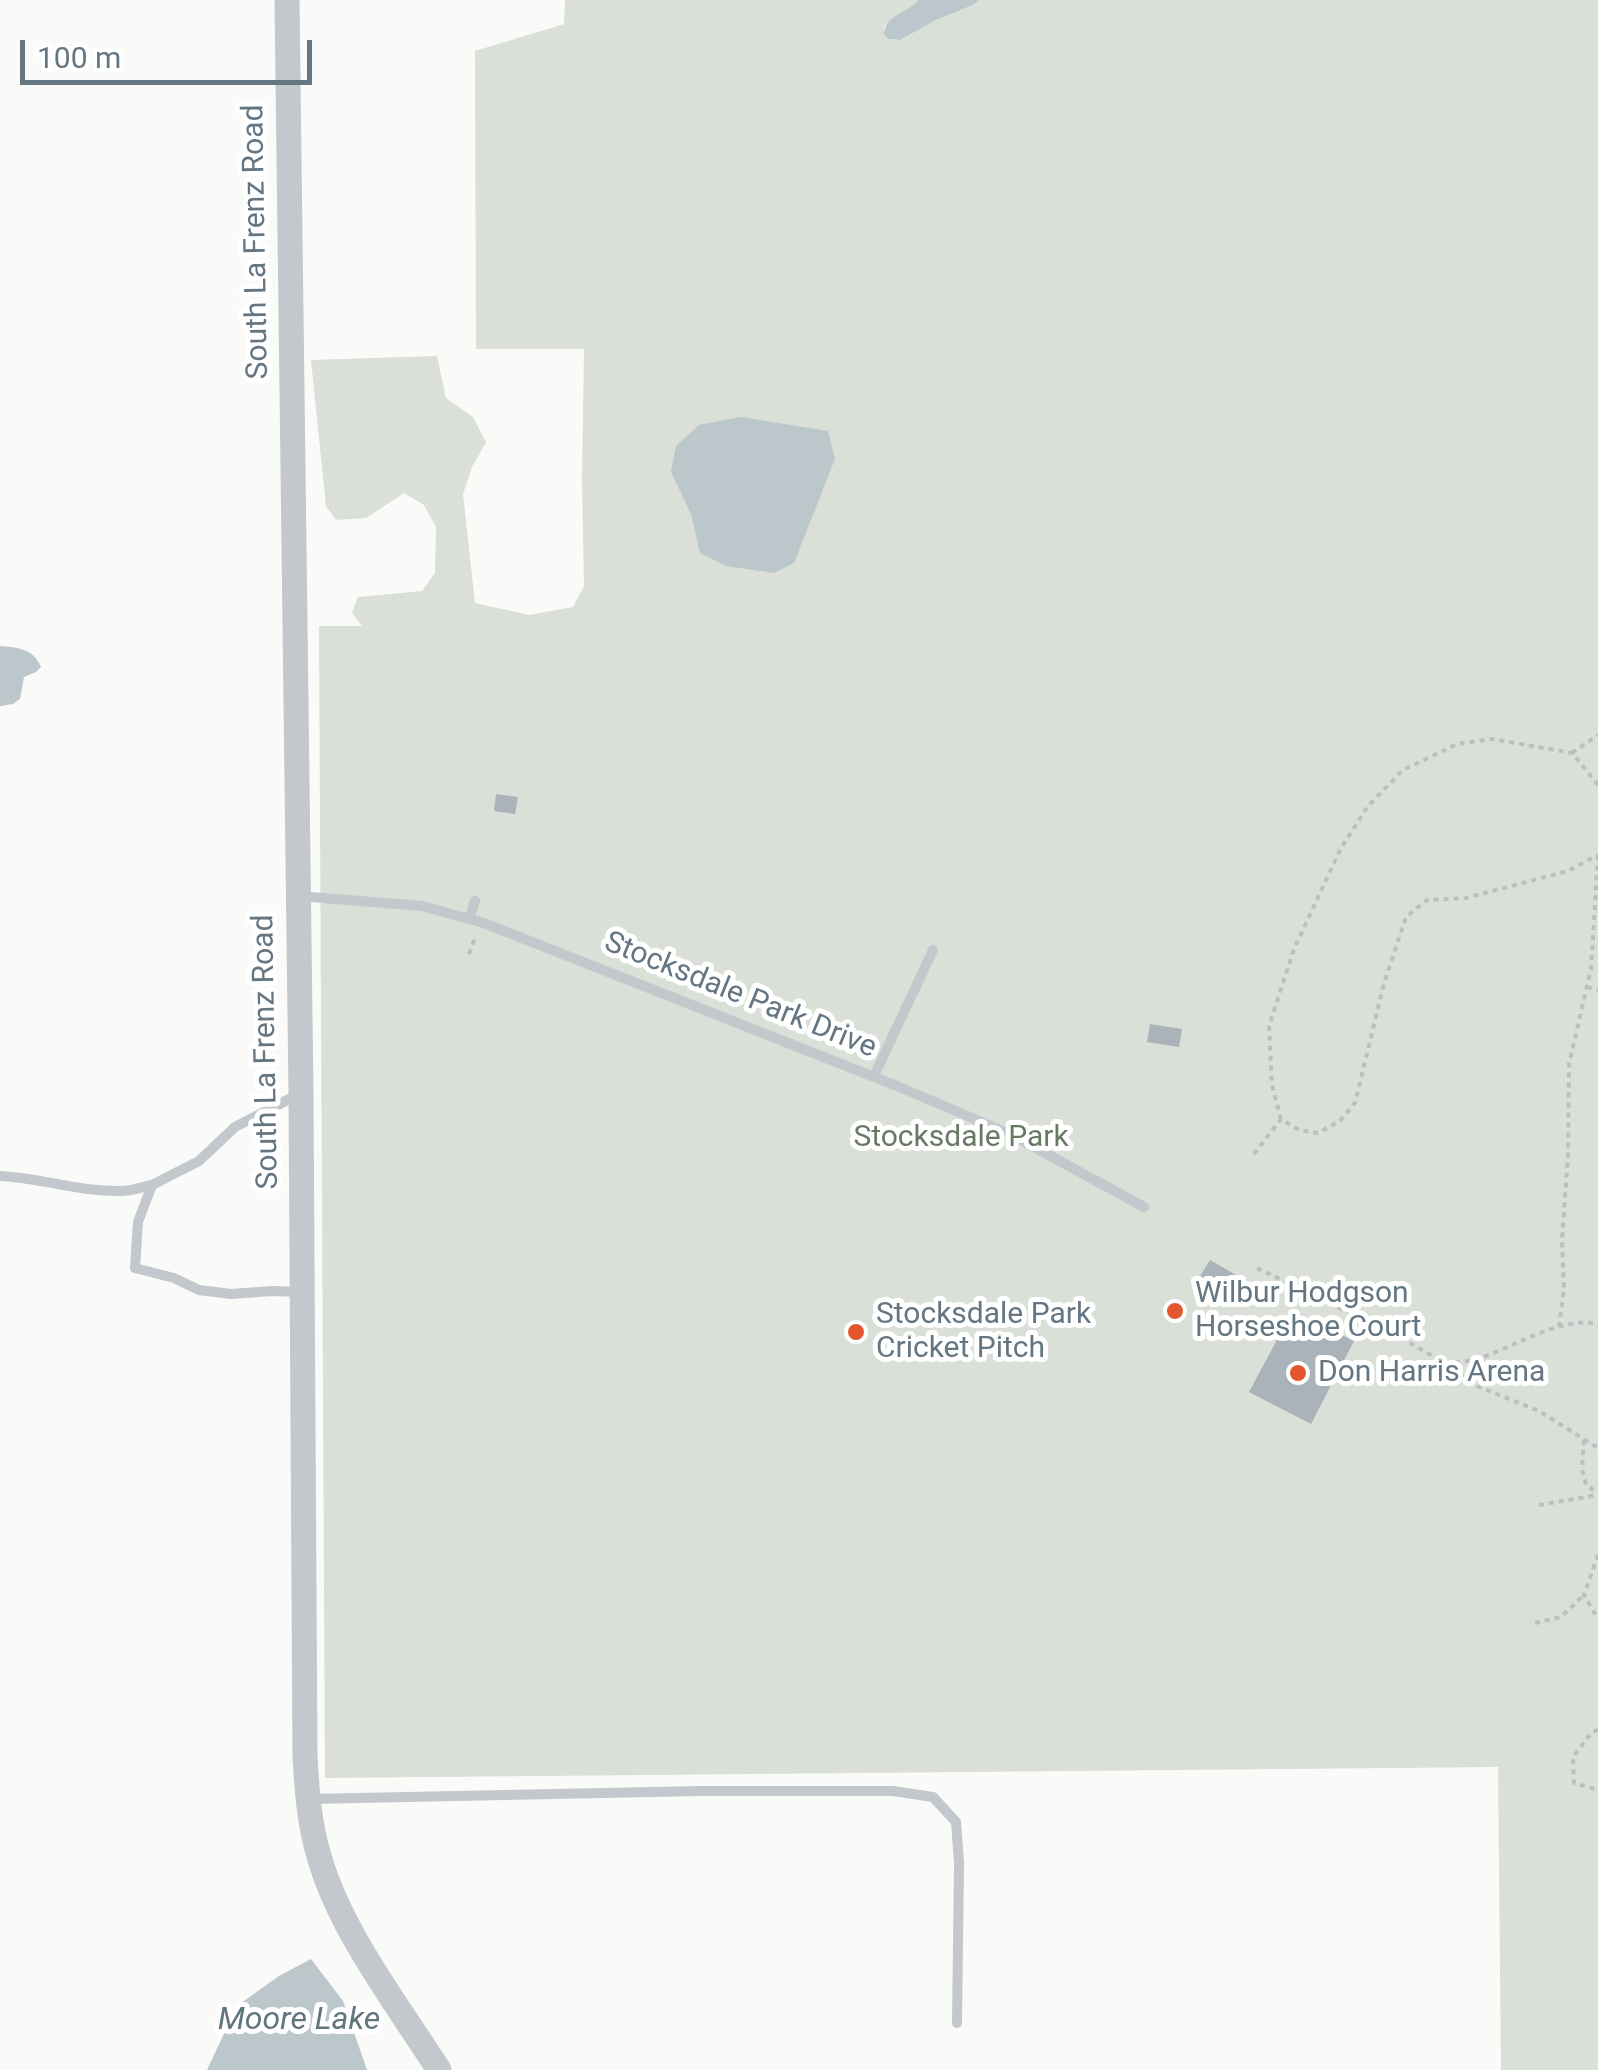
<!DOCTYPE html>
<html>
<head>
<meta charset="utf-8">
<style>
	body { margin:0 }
	#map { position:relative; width:1598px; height:2070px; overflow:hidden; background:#fafaf8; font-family:Roboto,sans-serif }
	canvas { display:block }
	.scale { position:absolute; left:20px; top:40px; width:292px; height:45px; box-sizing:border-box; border:5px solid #657683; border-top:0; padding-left:12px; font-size:30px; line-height:35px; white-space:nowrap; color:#657683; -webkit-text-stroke:8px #fff; paint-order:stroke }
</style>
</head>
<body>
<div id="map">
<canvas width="1598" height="2070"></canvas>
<div class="scale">100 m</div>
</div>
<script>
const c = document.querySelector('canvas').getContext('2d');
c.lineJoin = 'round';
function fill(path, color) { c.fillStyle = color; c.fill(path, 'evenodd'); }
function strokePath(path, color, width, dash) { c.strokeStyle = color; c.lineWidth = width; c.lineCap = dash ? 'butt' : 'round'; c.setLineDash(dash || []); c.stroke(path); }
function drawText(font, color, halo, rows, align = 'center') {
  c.font = font + ' Roboto,sans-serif'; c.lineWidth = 10; c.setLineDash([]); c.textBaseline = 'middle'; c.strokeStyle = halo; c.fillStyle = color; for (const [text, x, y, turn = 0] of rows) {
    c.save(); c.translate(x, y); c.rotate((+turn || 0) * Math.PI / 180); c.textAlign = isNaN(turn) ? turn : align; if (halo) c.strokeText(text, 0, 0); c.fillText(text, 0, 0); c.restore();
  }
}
fill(new Path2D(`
	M565,0h353c-10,13 -24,14 -34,27v8l5,4 10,1 37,-20 37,-15 6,-5h619v2070h-97l-3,-303 -1173,11 -6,-1152h43l-10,-13 6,-16 64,-6 13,-18 1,-46 -12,-22 -20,-12 -38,25 -30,2 -10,-14 -15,-146 126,-4 9,42 27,19 13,25 -14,25 -9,27 12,109 54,12 44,-8 11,-21 -2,-106 2,-131h-108l-1,-298 89,-27z`), '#dadfd7');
fill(new Path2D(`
	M918,0h61l-6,5 -37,15 -36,20 -11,-1 -5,-4c0,-20 23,-21 34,-35z
	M741,417l87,14 7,28 -41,104 -20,10 -48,-7 -26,-13 -9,-39 -20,-42 5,-26 23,-21z
	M0,646c17,1 34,3 41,21l-5,5 -12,5 -4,22 -7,5 -13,2z
	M311,1959l32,42 24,69h-160l30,-64 42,-30z`), '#bbc7cb');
fill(new Path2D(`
	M496,794l22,3 -3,17 -21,-3z
	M1150,1024l32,5 -3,18 -32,-5z
	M1210,1260l26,15 -12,21 -27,-15z
	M1293,1310l61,31 -43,83 -62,-32z`), '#aab3b9');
strokePath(new Path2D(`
	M1572,753l26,-18
	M1598,785l-26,-32 -80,-14 -35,5 -54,26 -35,36 -27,42 -47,101 -25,77 3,59 9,34 18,11 19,3 22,-12 15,-18 29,-120 22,-66 21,-17 39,-2 102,-27 30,-16
	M469,954l7,-19
	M1587,987l11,3
	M1254,1154l27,-35
	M1257,1268l148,72 40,23 32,23 62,25 59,37
	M1559,1327l5,-38 -2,-49 6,-85 1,-91 22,-95 7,-113
	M1445,1363c10,-1 22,-1 32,-4 31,-9 89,-46 121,-34
	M1584,1440l-2,29 4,16 12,8
	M1539,1505l59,-10
	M1598,1555l-14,40 14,24
	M1535,1623l26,-6 23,-22
	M1598,1730l-6,2 -19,25 1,26 24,7`), '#bbbfc2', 4, [5, 5]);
strokePath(new Path2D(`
	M298,896l124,10 62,17 413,163 113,48 134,73
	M469,919l6,-18
	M874,1076l59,-126
	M297,1095l-62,32 -36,34 -47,24 -14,37 -3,46 39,10 25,12 32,4 41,-3 29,1
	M0,1176c41,2 80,16 121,15 10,0 21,-4 31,-6
	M309,1799l392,-8h192l40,6 23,25 3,41 -2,160`), '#c3c8cc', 10);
strokePath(new Path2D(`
	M287,0l14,1093 4,664c2,33 4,66 14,99 21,75 78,148 120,214`), '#c3c8cc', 25);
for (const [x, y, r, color] of [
	[1175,1311,10,"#e4572e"],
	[856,1332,10,"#e4572e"],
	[1298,1373,10,"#e4572e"]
]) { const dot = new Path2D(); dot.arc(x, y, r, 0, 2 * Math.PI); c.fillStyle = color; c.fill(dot); strokePath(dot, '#fff', 4); }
drawText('30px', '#657683', '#fff', [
	["South La Frenz Road",257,242,-91],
	["Stocksdale Park Drive",740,996,22],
	["South La Frenz Road",267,1052,-91]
]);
drawText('30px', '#687a64', '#fff', [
	["Stocksdale Park",961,1138]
]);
drawText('30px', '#657683', '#fff', [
	["Wilbur Hodgson",1195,1294],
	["Horseshoe Court",1195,1328],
	["Stocksdale Park",876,1315],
	["Cricket Pitch",876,1349],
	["Don Harris Arena",1318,1373]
], 'left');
drawText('italic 32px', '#60757c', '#fff', [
	["Moore Lake",299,2021]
]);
</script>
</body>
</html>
